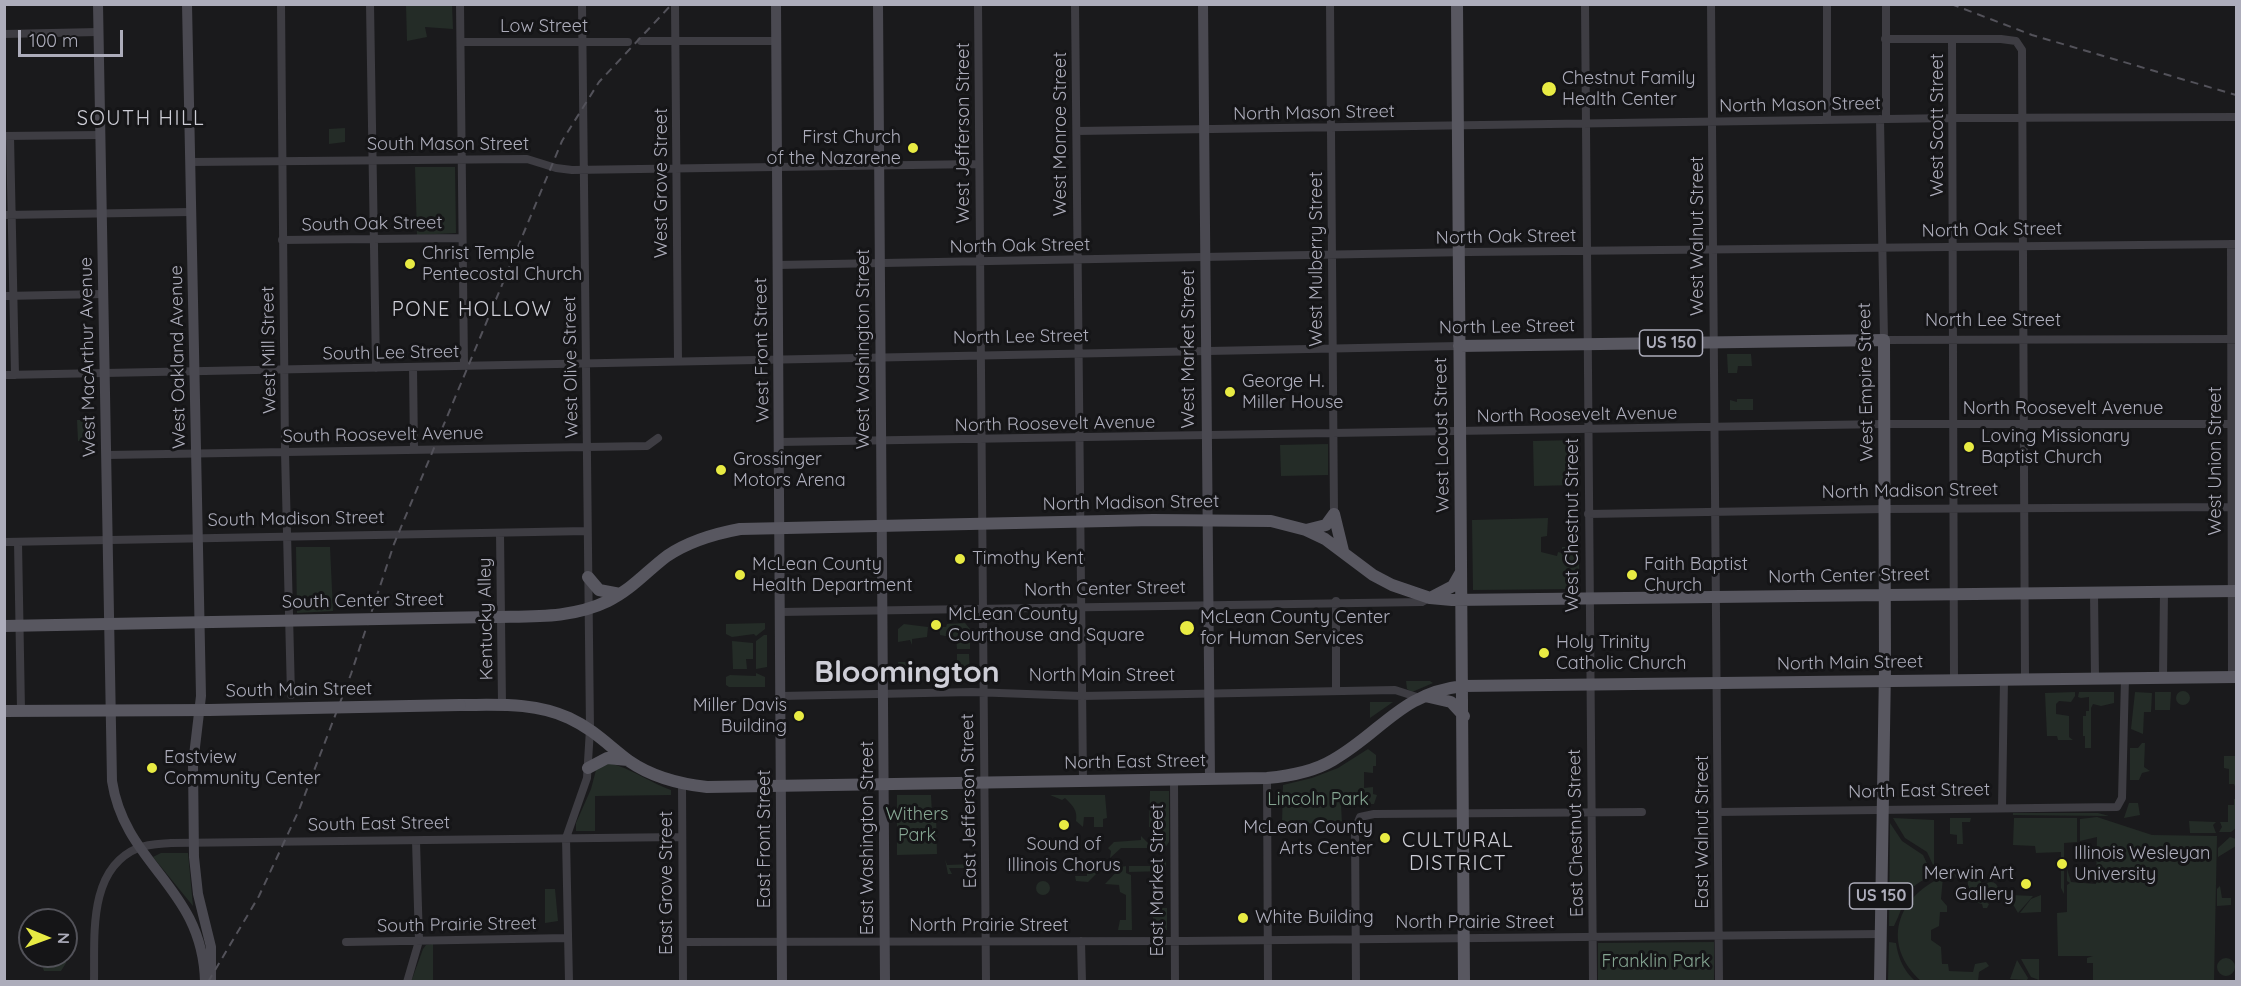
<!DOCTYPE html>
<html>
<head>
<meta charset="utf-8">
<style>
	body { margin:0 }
	#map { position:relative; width:2241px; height:986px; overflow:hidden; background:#1a1a1c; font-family:Quicksand,sans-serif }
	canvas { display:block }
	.frame { position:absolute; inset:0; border:6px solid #adadbb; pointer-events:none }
	.north { position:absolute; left:18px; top:908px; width:60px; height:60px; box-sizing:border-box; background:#151517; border:2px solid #525259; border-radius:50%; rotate:91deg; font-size:16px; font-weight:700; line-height:24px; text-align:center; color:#adadbb }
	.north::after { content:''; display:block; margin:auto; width:21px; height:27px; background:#e8eb43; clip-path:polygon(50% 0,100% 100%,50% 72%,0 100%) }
	.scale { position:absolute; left:18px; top:30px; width:105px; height:27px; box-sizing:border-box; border:3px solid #adadbb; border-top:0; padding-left:8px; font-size:18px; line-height:21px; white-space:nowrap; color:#adadbb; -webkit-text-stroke:4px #151517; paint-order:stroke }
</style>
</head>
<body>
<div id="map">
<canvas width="2241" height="986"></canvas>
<div class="frame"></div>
<div class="north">N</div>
<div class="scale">100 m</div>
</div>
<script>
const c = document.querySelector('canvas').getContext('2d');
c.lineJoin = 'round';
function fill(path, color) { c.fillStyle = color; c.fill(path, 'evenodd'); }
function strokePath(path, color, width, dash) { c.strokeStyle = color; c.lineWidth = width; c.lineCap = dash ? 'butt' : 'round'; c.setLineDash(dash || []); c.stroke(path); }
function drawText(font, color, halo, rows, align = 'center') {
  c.font = font + ' Quicksand,sans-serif'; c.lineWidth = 6; c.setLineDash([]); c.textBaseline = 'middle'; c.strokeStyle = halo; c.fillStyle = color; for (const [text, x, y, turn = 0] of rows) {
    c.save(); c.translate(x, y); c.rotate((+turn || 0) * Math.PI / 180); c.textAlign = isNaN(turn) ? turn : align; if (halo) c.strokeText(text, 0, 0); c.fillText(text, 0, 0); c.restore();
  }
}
fill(new Path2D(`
	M406,5h46l1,24 -28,-2 2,10 -20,4z
	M345,128v14l-16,2v-15z
	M415,167h40l1,66 -39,2z
	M1727,354h24l1,12h-14l-1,7h-9z
	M1737,399h16v11h-23v-10l7,2z
	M77,420h15v21h-14z
	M1577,440l1,45 -44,1 -1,-45z
	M1328,444v31l-47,1 -1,-31z
	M1548,518l-1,18 -6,1v15l16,4 1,-4 4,1v-6h17v42l-106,1 -1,-70z
	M296,547h34l3,64 -36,2z
	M765,623v6l-9,7 -2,-2 -22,3 -6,-3v-10z
	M965,623l5,6v20h-13l-1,-11 -16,-3 -1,-8h7l1,-3z
	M904,624l24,3 -1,10 -15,2v6l-2,-5 -12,2v-13z
	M764,635h3v32l-11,2v-28z
	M732,641l21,2v16h-7l1,10h-14z
	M957,654h12l1,22 -4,4h-19l-7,-5v-5l17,-5z
	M898,662h11l4,4 15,2 1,7 -7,5 -20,1 -3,-4z
	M756,673l9,4v10h-36l-3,-2v-8l4,-2 26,1z
	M1406,681h24l3,2 -21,9 -5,-3z
	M2176 698a7 7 0 1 1 14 0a7 7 0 1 1-14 0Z
	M2079,692h35v11l-13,3 -8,-2 -2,4v40h-6v-12h-2v-20h3v-5h3v-14l-8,1 -3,-1z
	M2135,692l17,1 -1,19h-7l-1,22 -12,-5z
	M2155,692h16l-1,18h-15z
	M2045,693l30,-1v4l-4,6 -12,-1 -3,3v10l13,2v21l4,3h-15l-1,-4h-10z
	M1370,702h23l-23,16z
	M2142,743h3l-1,24 6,4 -8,2 -3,7h-9v-32h8z
	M1368,749l8,6v11h-3v7l-9,-1v16l9,-1v7l4,1 -3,9h-33l1,20 -60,-1 1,-38 29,-7 26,-10z
	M2224,756h12v33l-2,-5h-5v-15l-5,-1z
	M605,763c20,1 45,20 66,27v5l-76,1v35h-19v-8l15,-34 5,-19z
	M1150,791h19v51l-4,6 -8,-3v-6l4,-1v-12l-12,1z
	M897,795h34l1,19h4l1,40 -40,1z
	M1050,795h55l2,23 -4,1v8h-9v-10h-10l-1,10 -7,-6c2,-11 -4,-16 -11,-23l-3,2z
	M2234,799h2v29l-5,4h-12l3,-5 -2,-5h8v-17h6z
	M2129,803h9l2,12 -16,3z
	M2013,813h85l11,3 -96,-1z
	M2097,817l55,18 65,1 -3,145h-121v-18h-6v-5l6,-2h-35l-1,-43 10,-1v-27l3,-2 -3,-2v-12l4,13 25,2 1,-47 -17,4v-22z
	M1893,818l41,2v47l-7,-15 -22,-14z
	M1950,818h21l-1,4h-8l1,22h-6v-9l-7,-1z
	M2014,818h63v24l-13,1v51l-3,-6v-36l-25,1 -1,-7 -22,-1z
	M2189,821l27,1 -3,3 3,8h-26z
	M1890,823l12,18 21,14 6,13 7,6c-35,14 -28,25 -42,52h-5z
	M1141,836l7,7 -1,5h-26l-11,10 1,-7 -3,-3 6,-6 27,-2z
	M2230,837l6,2v7l-18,11v-9z
	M161,853h27l5,53 -40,-49z
	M975,858v16h-3l-1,-6h-22l3,6h-4l-3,-15 2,6 26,-1z
	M1152,858h14v13l-37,1v-6h22z
	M1093,864l3,3 8,-1 -16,16 -12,-1 -1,-5h12v-6z
	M1126,866v7l5,2 1,55h-14l2,-10h6v-25l-6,-3 -1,-7 -14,-1 16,-17z
	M1954,874l30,5c-10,9 -5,19 5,25l-2,4h-4l-1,-4 -11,-3 -4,-22 -11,-1z
	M1943,877l-2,22 6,7v6h-7l-1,14 -8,4v10l10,7 1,17h6l1,7 24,1 2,-8 11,-2 3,4 -10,6 -1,9h-57c-40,-36 -25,-84 22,-104z
	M1036 888a7 7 0 1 1 14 0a7 7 0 1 1-14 0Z
	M1984 889a7 7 0 1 1 14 0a7 7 0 1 1-14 0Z
	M2220,886l2,12h9v7l-14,1v-17z
	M555,889l3,32 -13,2v-34z
	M2011,895l22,1 -15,17 -7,-12z
	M2041,895v17l-21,1 11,-14z
	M1153,908h14v22h-14z
	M1714,942v39h-116v-38z
	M1889,942l7,1c2,15 8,28 19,38h-27z
	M433,944v36l6,1 -28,1 12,-33 3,-4z
	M66,948v15l-5,8h-17l-5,-15h27z
	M2217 967a9 9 0 1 1 18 0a9 9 0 1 1-18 0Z
	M2021,959h18v21l-8,-3z
	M2017,960l11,18 -1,2 -17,-1z`), '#242c27');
strokePath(new Path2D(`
	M281,4l4,448 6,243
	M370,4l6,364
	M460,4l4,362
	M675,4l3,357
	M978,4l8,978
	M1075,4l8,777
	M1330,4l4,510
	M1585,4l8,978
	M1711,4l8,978
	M1827,4v116
	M1886,4v115
	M4,34l94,-2
	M1885,39h116l15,2 6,9 3,629
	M1952,39l2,640
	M641,41h135
	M461,42h167
	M1880,119l4,221 352,-1
	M1077,131l877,-13 282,-1
	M4,136l96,-1
	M10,136l5,239
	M190,162l337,-3 29,9 16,2 407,-6
	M4,215l187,-3
	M282,240l180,-2
	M2231,244l1,433
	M777,265l692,-13 767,-8
	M4,296l99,-2
	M413,367l1,83
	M4,375l1455,-29
	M779,442l1106,-18h346
	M107,455l540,-9 11,-8
	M1588,514l297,-5 346,-2
	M500,533l2,171
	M4,542l583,-11
	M18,542l3,168
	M2094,592l1,87
	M1336,601v90
	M780,612l642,-10 7,-4
	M2163,678l1,-87
	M781,696l191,-4 110,4 313,-6 25,8
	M1267,778l1,204
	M1174,779l1,203
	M682,783l1,199
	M2002,808l2,-129
	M1718,812l399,-5 5,-9 3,-120
	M1081,941l1,41
	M346,942l222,-4
	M683,942l501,-1 697,-7
	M94,982c1,-44 -7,-113 44,-134 10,-4 22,-4 33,-5l511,-6
	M407,982l12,-41 -3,-100
	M569,982l-3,-144 21,-60 3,-49 -8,-725
	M1356,982l-1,-153 5,-12 14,-3 268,-2`), '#3e3d43', 8);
strokePath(new Path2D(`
	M98,4l14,777c13,85 91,106 93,201
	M187,4l14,692 -8,68 1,93 4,37 13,53v35
	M776,4l6,978
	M878,4l7,978
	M1203,4l7,774`), '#4a4951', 10);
strokePath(new Path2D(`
	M1457,4l7,978
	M1459,346l425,-6 1,328 -5,314
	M1334,514l9,37
	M1306,530l20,-5 8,-11
	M588,577l11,13 21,4
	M1430,598l23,-12 8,-14
	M491,617c41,-1 80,2 117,-16 23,-11 39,-30 59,-45 22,-15 46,-22 73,-27l413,-9 118,1 35,9 19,9 48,36 19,10 38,13 22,2 784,-9
	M4,626l208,-4
	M1425,696l26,6 13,14
	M460,705c38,0 74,-3 109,13 24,11 40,28 60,43 23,16 50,23 78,26l560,-9c23,-2 46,-6 66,-18 49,-28 68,-67 130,-74l773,-9
	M4,711l205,-1
	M588,768l19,-10 21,2`), '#585760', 12);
strokePath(new Path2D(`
	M1951,4l81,31 204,60
	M208,982l51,-86 40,-86 52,-136 43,-130 168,-403 37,-59 73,-78`), '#53525a', 2, [8, 6]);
strokePath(new Path2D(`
	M212,622l279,-5
	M209,710l251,-5`), '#585760', 12);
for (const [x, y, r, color] of [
	[1549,89,8,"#e8eb43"],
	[913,148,6,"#e8eb43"],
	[410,264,6,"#e8eb43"],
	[1230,392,6,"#e8eb43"],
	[1969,447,6,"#e8eb43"],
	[721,470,6,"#e8eb43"],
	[960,559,6,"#e8eb43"],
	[740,575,6,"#e8eb43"],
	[1632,575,6,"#e8eb43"],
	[936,625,6,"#e8eb43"],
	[1187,628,8,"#e8eb43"],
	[1544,653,6,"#e8eb43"],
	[799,716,6,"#e8eb43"],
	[152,768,6,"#e8eb43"],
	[1064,825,6,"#e8eb43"],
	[1385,838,6,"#e8eb43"],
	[2062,864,6,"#e8eb43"],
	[2026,884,6,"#e8eb43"],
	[1243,918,6,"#e8eb43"]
]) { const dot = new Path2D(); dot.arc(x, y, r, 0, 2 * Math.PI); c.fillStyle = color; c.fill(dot); strokePath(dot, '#151517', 2); }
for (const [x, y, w] of [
	[1671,343,63],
	[1881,896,63]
]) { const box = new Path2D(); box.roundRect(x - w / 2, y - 13, w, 26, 4.5); c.fillStyle = '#151517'; c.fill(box); strokePath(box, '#adadbb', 1.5); }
drawText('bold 16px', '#adadbb', null, [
	["US 150",1671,343],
	["US 150",1881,896]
]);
drawText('18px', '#adadbb', '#151517', [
	["Low Street",544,27],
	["North Mason Street",1800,105,-1],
	["North Mason Street",1314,113,-1],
	["West Scott Street",1938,125,-90],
	["West Jefferson Street",964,133,-90],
	["West Monroe Street",1061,134,-90],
	["South Mason Street",448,145],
	["West Grove Street",662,183,-90],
	["South Oak Street",372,224,-1],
	["North Oak Street",1992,230,-1],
	["West Walnut Street",1698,236,-90],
	["North Oak Street",1506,237,-1],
	["North Oak Street",1020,246,-1],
	["West Mulberry Street",1317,259,-90],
	["North Lee Street",1993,321],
	["North Lee Street",1507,327,-1],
	["North Lee Street",1021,337,-1],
	["West Washington Street",864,349,-90],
	["West Market Street",1189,349,-90],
	["West Mill Street",269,350,-91],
	["West Front Street",762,350,-91],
	["South Lee Street",391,353,-1],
	["West MacArthur Avenue",88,357,-91],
	["West Oakland Avenue",178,357,-91],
	["West Olive Street",571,367,-91],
	["West Empire Street",1866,382,-91],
	["North Roosevelt Avenue",2063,409],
	["North Roosevelt Avenue",1577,415,-1],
	["North Roosevelt Avenue",1055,424,-1],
	["South Roosevelt Avenue",383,435,-1],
	["West Locust Street",1442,435,-91],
	["West Union Street",2216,461,-90],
	["North Madison Street",1910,491,-1],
	["North Madison Street",1131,503,-1],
	["South Madison Street",296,519,-1],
	["West Chestnut Street",1573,525,-90],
	["North Center Street",1849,576,-1],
	["North Center Street",1105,589,-1],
	["South Center Street",363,601,-1],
	["Kentucky Alley",486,619,-91],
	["North Main Street",1850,663,-1],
	["North Main Street",1102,676],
	["South Main Street",299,690,-1],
	["North East Street",1135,762,-1],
	["North East Street",1919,791,-1],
	["East Jefferson Street",969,801,-91],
	["South East Street",379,824,-1],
	["East Walnut Street",1703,832,-90],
	["East Chestnut Street",1576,833,-91],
	["East Washington Street",868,838,-90],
	["East Front Street",765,839,-90],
	["East Market Street",1158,880,-90],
	["East Grove Street",667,883,-90],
	["North Prairie Street",1475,923],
	["South Prairie Street",457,925,-1],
	["North Prairie Street",989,926]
]);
drawText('18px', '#adadbb', '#151517', [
	["Chestnut Family",1562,79],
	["Health Center",1562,100],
	["First Church",901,138,"right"],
	["of the Nazarene",901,159,"right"],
	["Christ Temple",422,254],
	["Pentecostal Church",422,275],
	["George H.",1242,382],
	["Miller House",1242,403],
	["Loving Missionary",1981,437],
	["Baptist Church",1981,458],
	["Grossinger",733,460],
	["Motors Arena",733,481],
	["Timothy Kent",972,559],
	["McLean County",752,565],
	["Health Department",752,586],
	["Faith Baptist",1644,565],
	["Church",1644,586],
	["McLean County",948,615],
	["Courthouse and Square",948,636],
	["McLean County Center",1200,618],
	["for Human Services",1200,639],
	["Holy Trinity",1556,643],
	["Catholic Church",1556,664],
	["Miller Davis",787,706,"right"],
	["Building",787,727,"right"],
	["Eastview",164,758],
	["Community Center",164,779],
	["McLean County",1373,828,"right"],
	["Arts Center",1373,849,"right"],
	["Sound of",1064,845,"center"],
	["Illinois Chorus",1064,866,"center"],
	["Illinois Wesleyan",2074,854],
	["University",2074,875],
	["Merwin Art",2014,874,"right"],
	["Gallery",2014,895,"right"],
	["White Building",1255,918]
], 'left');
drawText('18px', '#85a592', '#151517', [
	["Lincoln Park",1318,800],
	["Withers",917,815],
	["Park",917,836],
	["Franklin Park",1656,962]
]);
c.letterSpacing = '1.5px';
drawText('20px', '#ceced7', '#151517', [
	["SOUTH HILL",141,119],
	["PONE HOLLOW",472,310],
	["CULTURAL",1458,841],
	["DISTRICT",1458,864]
]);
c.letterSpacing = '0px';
drawText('bold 30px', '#ceced7', '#151517', [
	["Bloomington",907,673]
]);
</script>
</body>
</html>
